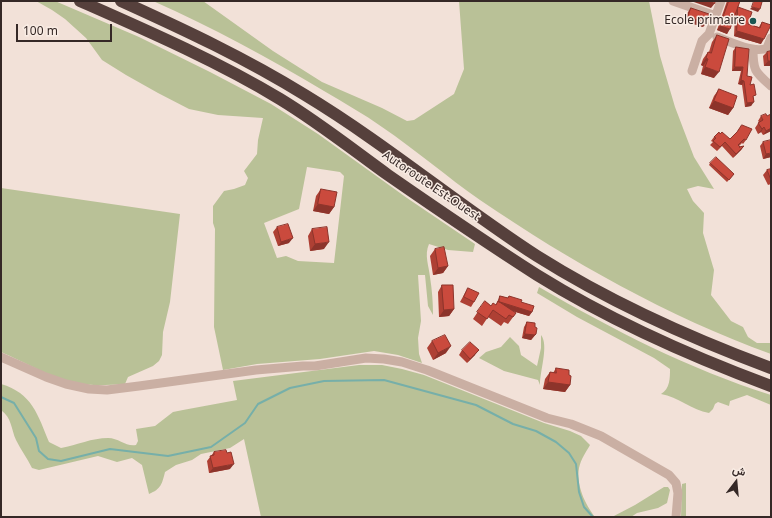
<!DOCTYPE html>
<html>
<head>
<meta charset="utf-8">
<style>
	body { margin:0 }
	#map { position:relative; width:772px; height:518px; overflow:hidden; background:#f2e1d8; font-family:"Noto Sans",Vazirmatn,sans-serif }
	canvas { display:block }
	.frame { position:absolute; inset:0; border:2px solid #352826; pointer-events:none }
	.north { position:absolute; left:716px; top:462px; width:40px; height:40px; -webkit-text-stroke:3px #f9ece4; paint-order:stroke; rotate:16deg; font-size:11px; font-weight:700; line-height:16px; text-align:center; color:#352826 }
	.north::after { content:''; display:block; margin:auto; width:14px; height:18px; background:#352826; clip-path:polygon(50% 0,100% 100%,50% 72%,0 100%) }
	.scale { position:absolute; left:16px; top:24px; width:96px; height:18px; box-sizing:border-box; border:2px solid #352826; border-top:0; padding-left:5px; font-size:12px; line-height:14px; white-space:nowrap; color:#352826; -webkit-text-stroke:3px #f9ece4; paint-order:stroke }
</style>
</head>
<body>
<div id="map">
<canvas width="772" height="518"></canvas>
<div class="frame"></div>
<div class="north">ش</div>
<div class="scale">100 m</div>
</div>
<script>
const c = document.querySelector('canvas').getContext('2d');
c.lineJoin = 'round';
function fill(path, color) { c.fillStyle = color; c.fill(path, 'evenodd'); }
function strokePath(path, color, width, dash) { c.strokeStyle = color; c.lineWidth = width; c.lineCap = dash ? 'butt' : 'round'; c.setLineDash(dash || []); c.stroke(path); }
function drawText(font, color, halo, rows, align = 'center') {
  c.font = font + ' "Noto Sans",sans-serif'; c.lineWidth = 3; c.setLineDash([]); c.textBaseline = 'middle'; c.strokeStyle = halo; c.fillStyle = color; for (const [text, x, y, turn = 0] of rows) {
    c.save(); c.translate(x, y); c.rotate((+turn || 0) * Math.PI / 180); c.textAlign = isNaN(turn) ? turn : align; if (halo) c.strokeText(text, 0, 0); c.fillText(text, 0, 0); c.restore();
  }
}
fill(new Path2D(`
	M36,1h19l84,36 71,35 61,32 47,30 89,64 68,46 -2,8 -25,-2 -19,-6c-5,11 0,22 1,33 2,13 3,25 3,38l-5,-9 -3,-31h-7l3,46 -3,17 1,16 3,9 -24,-8 -24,-4 -54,8 -63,5 -34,6 -9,-43 1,-98 -2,-6v-17l11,-15 10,-2 11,-4 3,-7 -4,-7 13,-17 1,-14 5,-22 -45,-3 -29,-6 -31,-16 -32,-18 -24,-15 -16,-22 -21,-19 -13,-9zM307,167l33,5 4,4 -10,87 -36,-2 -12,-5 -9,2 -13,-35 35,-14z
	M153,1h50l70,50 49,31 60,26 25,13 7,-1 40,-26 10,-25 -5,-68h190l11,55 15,51 19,50 20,32 -16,-3 -11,3 6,12 11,12 -1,20 11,37 -3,25 20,26 12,6 5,10 9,6h14v11c-104,-38 -200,-92 -291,-154 -33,-23 -64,-50 -98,-73 -18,-13 -38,-24 -58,-36 -55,-33 -112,-64 -171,-90z
	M1,188l179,26 -10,88 -7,30 -1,23 -3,6 -6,5 -25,11 -3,7c-15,1 -31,2 -46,0 -25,-5 -55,-22 -78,-32z
	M539,287c74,43 150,82 232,108v10l-24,-10 -17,6 -1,5 -11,-4 -3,2 -2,5 -4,4c-17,-3 -31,-16 -48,-19 9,-5 9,-16 9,-25l-16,-11 -77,-41 -40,-24z
	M541,335c8,10 -1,35 -1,50l-2,-5 -34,-9 -25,-13 7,-6 15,-5 9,-10 9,9 2,9 16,11 4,-18z
	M359,365h23l20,4 22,6 120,48 26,8 11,5 9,9c-4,7 -9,14 -11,23 -3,17 6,36 16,49h-334l-17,-78 -14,9 -29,6 -9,6 -16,5 -11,7c-3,12 -4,17 -16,22l-7,-29 -10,-7 -15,4 -19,-6 -59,14 -7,-2c-5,-10 -11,-18 -16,-28 -5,-11 -4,-22 -15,-30v-26c31,9 37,31 48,58l12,6c16,-3 31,-10 47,-10 11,0 18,9 28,7l2,-4 -2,-12 19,-3 18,-14 10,-2 54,-10 -4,-19z
	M686,483v34h-5l1,-33z
	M664,487h4l2,3 -3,13 -9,5 -21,5 -6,4h-19l23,-12z`), '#b9c197');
strokePath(new Path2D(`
	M1,397l13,6 22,35 3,13 9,8 13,2 49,-12 58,7 43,-9 34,-24 13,-19 32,-16 34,-7 60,-1 92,25 37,19 23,7 20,11 13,11 7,11 3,28 5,15 9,10`), '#76afa9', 2);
strokePath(new Path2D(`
	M673,1l43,15
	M717,37c14,5 38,17 50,11l4,-10
	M753,49c0,22 2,23 18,37
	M692,71l10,-30 7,-7 12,-33
	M1,357l45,20 20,7 23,5 18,1 32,-4 117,-16 47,-4h12l51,-8 18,1 18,3 25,8 120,48 24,6 30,12 68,39 7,8 2,10 -2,24`), '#caafa3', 9);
strokePath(new Path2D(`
	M80,1c68,30 137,60 200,98 38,23 72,50 108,76 49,34 99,68 149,100 74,46 153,81 234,111
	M121,1c64,29 124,57 184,94 81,49 153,110 232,161 73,46 153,82 234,112`), '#56403c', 12);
fill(new Path2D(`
	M727,1h13l-2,6 10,17 11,3 3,-5 -1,22 -27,-8 1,-20 -8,18 -10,-4z
	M691,8l12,19 -18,-6 3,-9z
	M717,35l-3,43 -13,-4 2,-8 -2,-1 2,-6 5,-7h1l3,-10z
	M736,47l14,38 4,14 -3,7 -6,1 -3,-22 -4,-1 3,-13h-9l1,-20z
	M771,51v15h-7l-1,-10 4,-4z
	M719,89l14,19 -5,7 -19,-7 5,-12z
	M761,116l10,15 -8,4 -2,-3 -3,2 -3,-6 4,-6 -1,-1z
	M742,125l4,15 -3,4 -1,-1 -3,3 1,1 4,-1 -3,4 -8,8 -11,-12 -5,5 -7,-6 3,-3 -2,-1 3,-4 6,-3 10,5 6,-6z
	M763,142l8,15 -8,2 -3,-13z
	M710,163l24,11 -7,8 -18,-17z
	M771,169v15l-3,1 -5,-10 4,-5z
	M321,189l13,18 -5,7 -16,-3 3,-15z
	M277,227l12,16 -11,3 -5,-14z
	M312,229l12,20 -14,2 -2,-15z
	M435,249l13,17 -5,7 -10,2 -3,-19z
	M442,285l12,24 -5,7 -10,1 -1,-25z
	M468,288l6,14 -3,5 -11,-5 5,-9z
	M500,296l8,2 1,-2 12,6 11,10 -3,4 -17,-5 4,2 -8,11 -4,-2 -3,4 -13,-9 -6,9 -9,-7 12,-18 6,5 5,-1 2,-5z
	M527,322l8,5 1,7 -5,6 -9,-2 2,-11z
	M432,341l14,12 -13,7 -6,-12z
	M462,350l13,5 -8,8 -8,-8z
	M556,368l13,7 1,10 -5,7 -22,-3 2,-10 5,-7 3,1z
	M214,452l16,17 -21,4 -2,-12z`), '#ae4034');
fill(new Path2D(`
	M691,1h17l7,2 -4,5z
	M752,7l8,2 -2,3 -8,-3z
	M688,17l19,6 -4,4 -18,-6z
	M720,26l10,3 -3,5 -10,-4z
	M737,31l27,8 -3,5 -27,-8z
	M706,58l2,1 -5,7 -2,-1z
	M768,61h3v5h-7z
	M705,67l14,5 -5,6 -13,-4z
	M735,67h8l-2,4h-9z
	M741,80l3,1 -2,4 -4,-1z
	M714,101l19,7 -5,7 -19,-7z
	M754,102l-3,4 -6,1 2,-4z
	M764,127l-3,5 -3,2 4,-5z
	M771,128v3l-8,4 3,-4z
	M744,146l-3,4 -8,8 3,-4z
	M771,153v4l-8,2 3,-5z
	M318,204l16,3 -5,7 -16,-3z
	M293,238l-4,5 -11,3 3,-4z
	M329,242l-5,7 -14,2 5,-7z
	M448,266l-5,7 -10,2 5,-7z
	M498,302l34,10 -3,4 -33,-10z
	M454,309l-5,7 -10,1 5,-7z
	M525,334h11l-5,6 -9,-2z
	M451,346l-5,7 -13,7 5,-7z
	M479,350l-4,5 -8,8 3,-4z
	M548,382l22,3 -5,7 -22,-3z
	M234,464l-4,5 -21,4 4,-5z`), '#8d342b');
const building = new Path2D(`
	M708,1h7v2z
	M729,1h11l-10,28 -10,-3z
	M754,1h6l2,1 -2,7 -8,-2z
	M738,7l14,5 -4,12 12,4 2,-6 9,3 -7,14 -27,-8z
	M691,8l18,6 -2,9 -19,-6z
	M717,35l12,4 -10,33 -14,-5 3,-8 -2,-1 2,-6 3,1z
	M736,47l13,2 -2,27 5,1 -2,8 4,-1 2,11 -3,1 1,6 -7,1 -3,-22 -3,-1 2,-13h-8z
	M771,51v10h-3l-1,-9z
	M719,89l18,7 -4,12 -19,-7z
	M766,114l1,2 4,-2v14l-5,3 -2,-4 -2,2 -4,-6 5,-3 -2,-4z
	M742,125l10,4 -6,11 -2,-1 -6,6 2,2h-1l5,-1 -8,8 -11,-12 -5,5 -7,-6 3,-3 -2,-1 5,-5 1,2 2,-2 8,7 7,-7z
	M771,140v13l-5,1 -3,-12z
	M716,157l18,17 -5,6 -19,-17z
	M771,169v11l-4,-10z
	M321,189l16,3 -3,15 -16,-3z
	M288,224l5,14 -12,4 -4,-15z
	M327,227l2,15 -14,2 -3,-15z
	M444,247l4,19 -10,2 -3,-19z
	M442,285h11l1,24 -10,1z
	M468,288l11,5 -5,9 -10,-5z
	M500,296l8,2 1,-2 13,4 -1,2 13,4 -2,6 -32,-10h-1z
	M485,301l6,5 2,-3 3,2 2,-4 18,12 -3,4 -4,-2 -3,4 -13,-9 -6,9 -10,-7z
	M527,322l8,1v4l2,1 -1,6 -1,1 -10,-1z
	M445,335l6,11 -13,7 -6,-12z
	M470,342l9,8 -9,9 -8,-9z
	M556,368l13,2v5l2,1 -1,9 -22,-3 2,-10 6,1z
	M226,450l1,3 4,-1 3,12 -21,4 -3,-12 4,-1v-3z`);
fill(building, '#ca4a3d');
strokePath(building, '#8d342b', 1);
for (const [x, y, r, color] of [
	[753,21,4,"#1a5752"]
]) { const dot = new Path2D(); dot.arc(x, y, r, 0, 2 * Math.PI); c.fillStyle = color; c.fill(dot); strokePath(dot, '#f9ece4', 1.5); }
drawText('12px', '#352826', '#f9ece4', [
	["Ecole primaire",745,21]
], 'right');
drawText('12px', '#352826', '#f9ece4', [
	["Autoroute Est-Ouest",431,186,34]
]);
</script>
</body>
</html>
